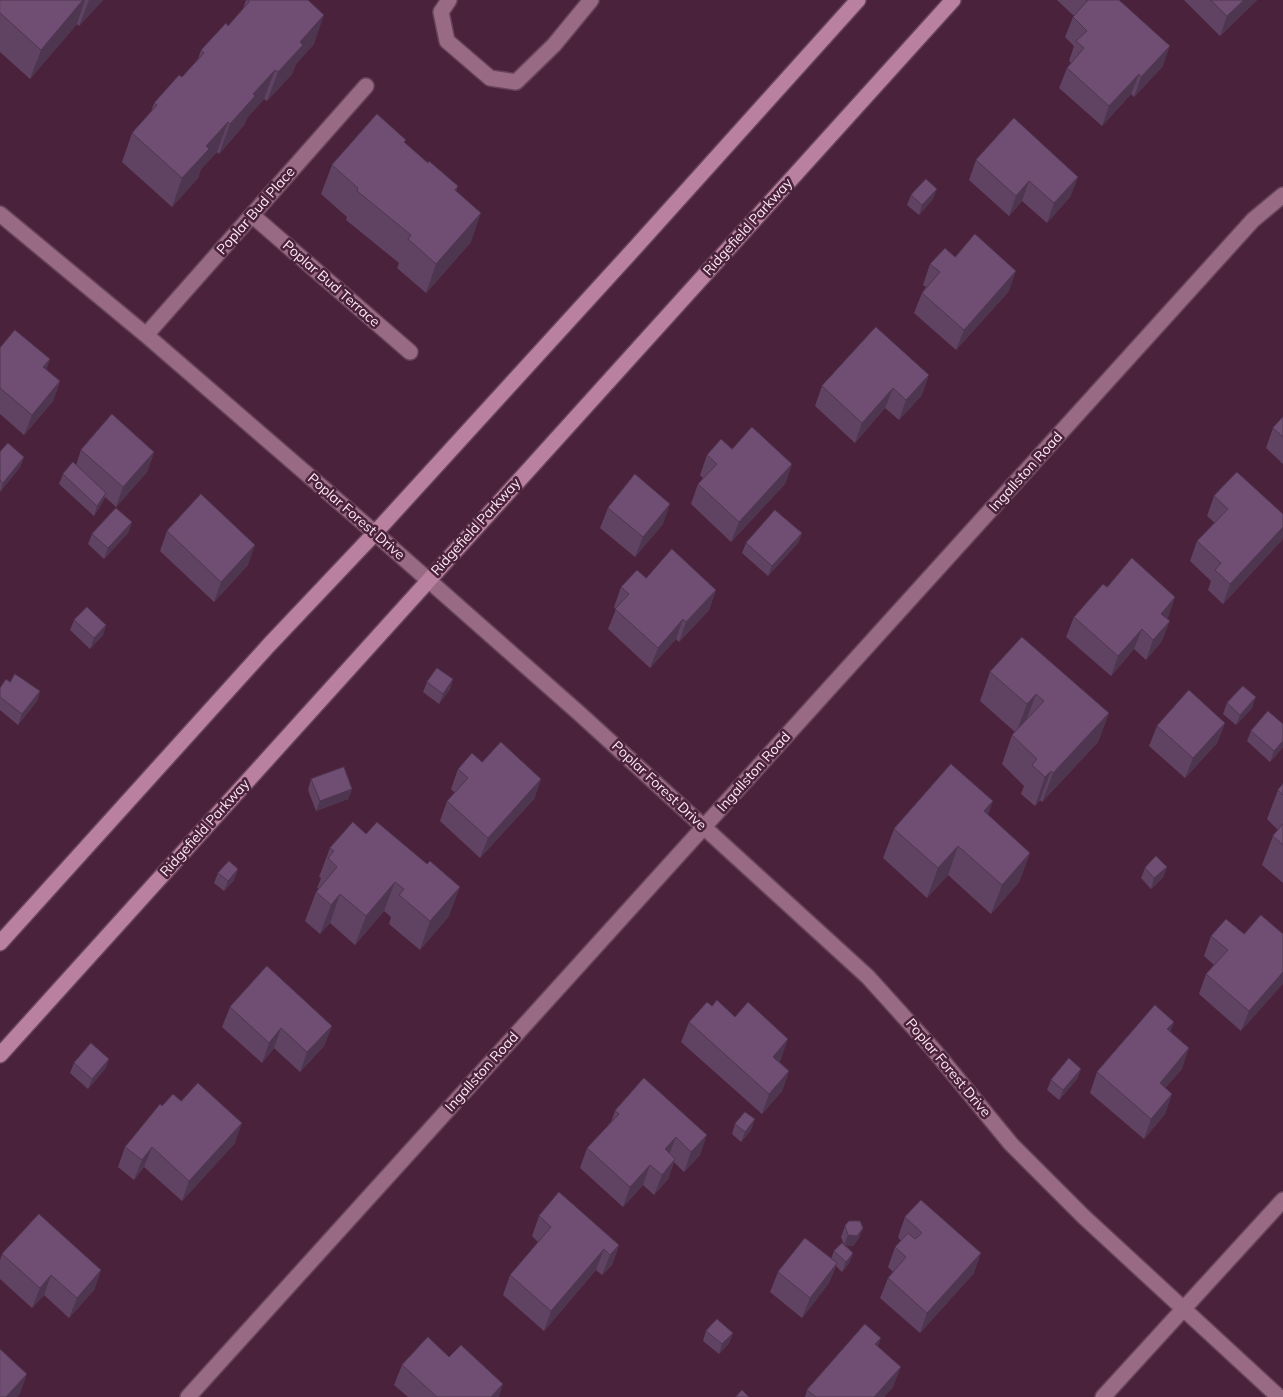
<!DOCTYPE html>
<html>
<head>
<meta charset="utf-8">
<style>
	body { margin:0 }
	canvas { display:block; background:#4b223b }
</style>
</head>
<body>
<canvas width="1283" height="1397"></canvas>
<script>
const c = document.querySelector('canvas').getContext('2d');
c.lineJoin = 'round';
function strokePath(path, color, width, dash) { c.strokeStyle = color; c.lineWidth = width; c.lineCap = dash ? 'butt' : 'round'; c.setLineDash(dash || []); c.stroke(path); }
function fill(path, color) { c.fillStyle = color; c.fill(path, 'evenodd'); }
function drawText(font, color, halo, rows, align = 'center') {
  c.font = font + ' Mulish,sans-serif'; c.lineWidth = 5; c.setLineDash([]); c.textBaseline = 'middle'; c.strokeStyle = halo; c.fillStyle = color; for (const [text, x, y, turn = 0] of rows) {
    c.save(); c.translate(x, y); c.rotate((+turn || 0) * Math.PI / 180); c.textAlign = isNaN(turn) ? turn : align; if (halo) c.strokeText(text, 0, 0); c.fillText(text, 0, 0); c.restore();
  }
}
const minor = new Path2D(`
	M449,0l-8,12 6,29 43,37 26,4 38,-37 37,-45
	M0,214l146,121 229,198 205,181 288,263 65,72 78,95 73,73 195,180
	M253,216l157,136
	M146,335l220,-249
	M188,1397l1065,-1177 30,-25
	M1103,1397l180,-197`);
const major = new Path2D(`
	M0,943l269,-298 106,-112 259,-284 224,-249
	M0,1055l953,-1055`);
strokePath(minor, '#654358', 18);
strokePath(major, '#654358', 18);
strokePath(minor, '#996a84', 15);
strokePath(major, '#b980a0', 15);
fill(new Path2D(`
	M0,0h103l-24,26 -2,-2 -47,55 -30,-27z
	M246,0h62l6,44 -18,20 -4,10 -25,27 -3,-2 -17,19 -3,7 -25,29 -2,-2 -16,17 -3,9 -26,29 -50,-45 10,-29 19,-21 3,-9 28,-26 16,-18 3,-9 27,-24 15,-17z
	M1057,0h62l44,66 -29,31 -3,-3 -29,32 -43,-38 8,-20 4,-5 -2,-2 5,-15 -9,-9 8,-20 1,-1z
	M1184,0h73l-37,36z
	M404,143l24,20 30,23 -2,5 15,51 -45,51 -29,-25 2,-5 -53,-43 1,-3 -26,-23 11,-29z
	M976,160l102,17 -8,20 -23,26 -25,-22 -13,15 -40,-36z
	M911,195l22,4 -14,16 -12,-10z
	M955,257l54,34 -53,59 -42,-37 8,-20 4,-6 -3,-2 7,-21z
	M876,327l46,68 -23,25 -14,-12 -30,35 -40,-37 7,-20z
	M0,348l50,11 -4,11 14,11 -7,20 -29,34 -24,-21z
	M1283,417v47l-17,-16 7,-20z
	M732,449l60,15 -7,20 -54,58 -40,-38 7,-20 5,-6 -3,-3 7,-20z
	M81,450l73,2 -7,20 -31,35 -11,-10 -3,6 -8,13 -35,-32 4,-10 13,-9z
	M0,452l24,5 -4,10 -20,25z
	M1214,496l69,18v23l-1,3 -59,64 -15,-14 3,-9 -21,-20 7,-20 18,-18 -8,-7z
	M608,508l55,16 -28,33 -35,-29z
	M132,522l-4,11 -24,26 -16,-15 4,-10z
	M167,531l81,34 -34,37 -54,-51z
	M802,533l-4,10 -30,33 -26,-23 4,-10z
	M646,578l70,12 -7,20 -30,32 -3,-3 -26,29 -42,-39 8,-20 -2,-2 7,-20z
	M1107,587l68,10 -7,20 -1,2 -5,22 -16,19 -12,-11 -23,27 -45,-39 8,-20z
	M74,620l32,5 -3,10 -13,14 -20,-19z
	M990,672l119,41 -11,29 -56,60 -2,-2 -5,6 -14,-12 3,-8 -22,-22 10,-29 3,-3 -35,-31z
	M453,679l-3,10 -11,15 -16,-12 4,-10z
	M10,682l30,9 -3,10 -19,24 -18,-15v-22z
	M1227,703l25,5 -16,17 -13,-11z
	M1225,723l-8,20 -32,35 -36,-32 8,-20z
	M1251,731l32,16 -13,15 -23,-21z
	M482,762l59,17 -7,20 -54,59 -40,-37 7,-20 8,-8 -4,-4 7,-20z
	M311,779l41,10 -4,10 -32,12 -8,-21z
	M1283,784v99l-21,-18 11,-29 5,-6 -11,-11 11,-29z
	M988,815l42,38 -11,29 -28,32 -43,-39 -21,23 -44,-40 11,-29z
	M366,834l83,82 -29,34 -31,-26 2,-7 -7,-6 -29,34 -25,-22 -10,11 -15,-13 11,-29 3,-3 -2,-1 4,-10 -2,-1 11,-29z
	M1167,867l-4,10 -12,12 -10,-11 4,-10z
	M238,869l-4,11 -10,11 -10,-8 4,-10z
	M1244,934h39l-42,97 -42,-37 7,-20 8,-9 -10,-9 7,-20z
	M230,1007l102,19 -8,20 -24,26 -26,-24 -12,15 -40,-36z
	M689,1022l92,37 -2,2 10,10 -7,20 -20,23 -81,-72z
	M1170,1032l12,37 -17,19 7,6 -7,20 -21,25 -54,-46 7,-21z
	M109,1059l-4,10 -17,20 -18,-16 4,-10z
	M1081,1069l-4,10 -18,21 -12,-10 4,-10z
	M644,1078l56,77 -16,17 -10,-10 -6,17 -14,16 -11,-10 -20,22 -43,-39 7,-20 24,-26 4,-11z
	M181,1101l54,42 -53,58 -38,-34 -10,13 -16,-13 7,-20 37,-41z
	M735,1124l16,6 -10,12 -9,-8z
	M539,1216l80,29 -7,20 -10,10 -6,-5 -52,61 -41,-36 7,-20 28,-33 -6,-6z
	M905,1217l69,56 -54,60 -40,-35 8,-20 5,-6 -5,-5 7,-20 6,-6 -3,-4z
	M845,1226l14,12 -6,8 -8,-1 8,8 -4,10 -7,9 -6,-6 -7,17 -27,35 -32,-26 8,-20 53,-13 3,-8 10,-6 -3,-8z
	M2,1254l99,16 -7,20 -25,28 -25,-23 -12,13 -32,-29v-19z
	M706,1331l27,2 -4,10 -10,11 -16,-13z
	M878,1347l15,40 -9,10h-79l2,-7z
	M449,1357l50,40h-91l-14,-12 8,-20z`), '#604262');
fill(new Path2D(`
	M83,0h2l-8,24 -47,55 11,-29z
	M89,0h14l-24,26z
	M1244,0h13l-37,36 7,-20z
	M324,15l-10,29 -18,20 -4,10 -25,27 11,-29 22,-30z
	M1170,46l-7,20 -29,31 7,-20z
	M275,70l-11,29 -17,19 -3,7 -25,29 11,-30 23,-30z
	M1139,74l-8,20 -29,32 7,-20z
	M228,122l-11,30 -16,17 -3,9 -26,29 10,-29 24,-32z
	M1078,177l-8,20 -23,26 7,-20z
	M1029,181l-7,20 -13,15 7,-20z
	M937,189l-4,10 -14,16 3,-10z
	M481,213l-10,29 -45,51 10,-29z
	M1016,271l-7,20 -53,59 8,-20z
	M50,359l-7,20v-12z
	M929,375l-7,20 -23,25 7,-20z
	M60,381l-7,20 -29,34 8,-20z
	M893,388l-8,20 -30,35 7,-20z
	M154,452l-7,20 -31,35 7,-20z
	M24,457l-4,10 -20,25 3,-9z
	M792,464l-7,20 -54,58 8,-20z
	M106,493l-4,10 -8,13 3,-10z
	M670,504l-7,20 -28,33 8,-20z
	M132,522l-4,11 -24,26 4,-11z
	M1283,527v10l-1,3 -59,64 7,-20z
	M802,533l-4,10 -30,33 4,-10z
	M255,545l-7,20 -34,37 7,-20z
	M716,590l-7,20 -30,32 7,-20z
	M1175,597l-7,20 -15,17 8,-20z
	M683,619l-7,20 -26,29 8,-20z
	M1170,621l-8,20 -16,19 7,-20z
	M106,625l-3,10 -13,14 4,-11z
	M1142,629l-8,20 -23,27 7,-20z
	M453,679l-3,10 -11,15 4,-10z
	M40,691l-3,10 -19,24 4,-11z
	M1036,694l-11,29 -9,10 11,-29z
	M1256,697l-4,11 -16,17 4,-10z
	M1109,713l-11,29 -56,60 11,-29z
	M1225,723l-8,20 -32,35 8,-20z
	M1283,741v6l-13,15 4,-11z
	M1051,771l-11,29 -5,6 10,-29z
	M541,779l-7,20 -54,59 8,-20z
	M352,789l-4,10 -32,12 4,-10z
	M993,801l-10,29 1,-19z
	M958,846l-10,29 -21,23 11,-30z
	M1030,853l-11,29 -28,32 11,-29z
	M1167,867l-4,10 -12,12 3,-11z
	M238,869l-4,11 -10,11 4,-10z
	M395,882l-11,29 -29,34 11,-29z
	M460,887l-11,29 -29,34 10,-29z
	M340,894l-10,29 -10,11 11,-29z
	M1283,972v12l-42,47 8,-20z
	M1174,1022l-7,20v-13z
	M332,1026l-8,20 -24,26 7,-20z
	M281,1028l-7,20 -12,15 7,-20z
	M788,1039l-7,20 -15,18 7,-20z
	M1189,1048l-7,21 -30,34 8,-20z
	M109,1059l-4,10 -17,20 4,-10z
	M1081,1069l-4,10 -18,21 4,-10z
	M789,1071l-7,20 -20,23 7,-20z
	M1172,1094l-7,20 -21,25 7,-20z
	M755,1119l-4,11 -10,12 4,-10z
	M242,1123l-7,20 -53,58 7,-20z
	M707,1135l-7,20 -16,17 7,-20z
	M676,1137l-8,20 -3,-8z
	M152,1147l-8,20 -10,13 8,-20z
	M675,1159l-7,20 -14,16 8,-20z
	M650,1165l-7,20 -20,22 7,-20z
	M863,1228l-4,10 -6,8 -9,-1 4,-10z
	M619,1245l-7,20 -10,10 8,-20z
	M604,1249l-8,21 -52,61 7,-20z
	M853,1253l-4,10 -7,9 4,-10z
	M981,1253l-7,20 -54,60 7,-20z
	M837,1263l-8,20 -27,35 8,-20z
	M101,1270l-7,20 -25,28 8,-20z
	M51,1275l-7,20 -12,13 8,-20z
	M733,1333l-4,10 -10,11 3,-10z
	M881,1338l-7,20 1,-14z
	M901,1367l-8,20 -9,10h-10z
	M27,1374l-7,20 -3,3h-11z
	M503,1384l-4,13h-8z`), '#4e3650');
const building = new Path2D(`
	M0,0h83l-42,50 -41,-37z
	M248,0h60l16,15 -24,27 3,3 -25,27 -3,-2 -22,24 2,2 -25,28 -2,-2 -22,24 3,3 -27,29 -50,-45 25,-28 -3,-2 25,-28 3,2 22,-24 -3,-3 25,-27 2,3 21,-24z
	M1086,0h33l51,46 -29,31 -2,-3 -30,32 -42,-38 17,-20 -8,-7 11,-10 -14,-14 14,-16z
	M1211,0h33l-17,16z
	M377,114l29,26 -2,2 24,21 1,-2 29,25 -3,4 26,23 -45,51 -28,-25 3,-4 -54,-44 1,-3 -26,-23z
	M1014,118l64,59 -24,26 -25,-22 -13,15 -40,-36z
	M926,179l11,10 -15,16 -11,-10z
	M975,234l41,37 -52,59 -42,-37 18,-21 -10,-8 15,-16 10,9z
	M876,327l53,48 -23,25 -13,-12 -31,35 -40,-37z
	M15,330l35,29 -7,8 17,14 -28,34 -32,-27v-40z
	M112,414l42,38 -31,35 -42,-37z
	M1283,417v20l-10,-9z
	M752,427l40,37 -53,58 -41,-38 19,-20 -10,-9 14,-16 11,10z
	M8,443l16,14 -21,26 -3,-3v-28z
	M73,462l33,31 -9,13 -34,-32z
	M1237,472l46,42v13l-53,57 -15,-14 6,-7 -24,-22 31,-32 -14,-13z
	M635,474l35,30 -27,33 -35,-29z
	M201,494l54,51 -34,37 -54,-51z
	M116,508l16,14 -24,26 -16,-14z
	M775,510l27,23 -30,33 -26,-23z
	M672,549l44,41 -30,32 -3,-3 -25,29 -43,-39 14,-15 -8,-7 16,-17 9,8z
	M1132,558l43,39 -14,17 9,7 -17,19 -11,-11 -24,27 -44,-39 29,-33 4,3z
	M87,607l19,18 -12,13 -20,-18z
	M1022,637l87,76 -56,60 -2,-2 -6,6 -13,-12 5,-6 -25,-24 32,-34 -8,-7 -9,10 -37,-32z
	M437,668l16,11 -10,15 -16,-12z
	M15,674l25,17 -18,23 -22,-17v-9l6,-9 4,3z
	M1243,686l13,11 -16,18 -13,-12z
	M1189,690l36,33 -32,35 -36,-32z
	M1268,711l15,13v17l-9,10 -23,-20z
	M501,742l40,37 -53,59 -41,-37 21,-23 -10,-9 14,-16 10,9z
	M951,764l42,37 -9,10 46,42 -28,32 -44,-39 -20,22 -44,-39z
	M344,767l8,22 -32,12 -9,-22z
	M1283,784v11l-5,-5z
	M353,822l13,12 11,-12 50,42 3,-3 30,26 -30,34 -31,-26 5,-6 -9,-7 -29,34 -26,-22 -9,11 -15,-13 21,-25 -9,-9 6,-7 -4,-3z
	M1283,824v21l-10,-9z
	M1156,856l11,11 -13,11 -9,-10z
	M229,861l9,8 -10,12 -10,-8z
	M1261,915l22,19v38l-34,39 -43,-37 22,-24 -17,-14 15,-17 18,15z
	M267,966l65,60 -25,26 -26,-24 -12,15 -39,-36z
	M717,1000l18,17 13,-15 40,37 -15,18 16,14 -20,23 -80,-72 18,-20 5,4z
	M1155,1005l19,17 -7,7 22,19 -29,35 12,11 -21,25 -54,-47z
	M91,1043l18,16 -17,20 -18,-16z
	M1069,1058l12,11 -18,21 -12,-10z
	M644,1078l63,57 -16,17 -15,-15 -11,12 10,10 -13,16 -12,-10 -20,22 -43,-39 32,-34 -4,-3z
	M198,1083l44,40 -53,58 -37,-34 -10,13 -17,-13 35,-43 2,2 11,-12 8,7z
	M745,1112l10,7 -10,13 -10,-8z
	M559,1192l60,53 -9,10 -6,-6 -53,62 -41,-36 41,-48 -12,-11z
	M921,1200l60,53 -54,60 -39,-35 18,-21 -11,-10 13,-14 7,6 7,-6 -17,-16z
	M39,1214l62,56 -24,28 -26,-23 -11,13 -38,-34z
	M849,1221h11l3,7 -6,8 -9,-1 -3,-9z
	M805,1238l32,25 -27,35 -32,-26z
	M842,1243l11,10 -7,9 -12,-11z
	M717,1319l16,14 -11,11 -16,-13z
	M865,1324l16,14 -6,6 26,23 -27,30h-58l-9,-7z
	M428,1337l21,20 12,-12 42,39 -12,13h-54l-35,-32z
	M0,1349l27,25 -21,23h-6z
	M742,1390l7,7h-13z`);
fill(building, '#704d72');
strokePath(building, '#4e3650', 1);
drawText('14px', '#fde7f3', '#4b223b', [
	["Poplar Bud Place",256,211,-49],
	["Ridgefield Parkway",748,227,-48],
	["Poplar Bud Terrace",331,284,41],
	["Ingallston Road",1026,472,-48],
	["Poplar Forest Drive",356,517,41],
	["Ridgefield Parkway",476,527,-48],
	["Ingallston Road",754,772,-48],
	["Poplar Forest Drive",659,786,43],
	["Ridgefield Parkway",205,828,-48],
	["Poplar Forest Drive",948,1068,50],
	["Ingallston Road",482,1072,-48]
]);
</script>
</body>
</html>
